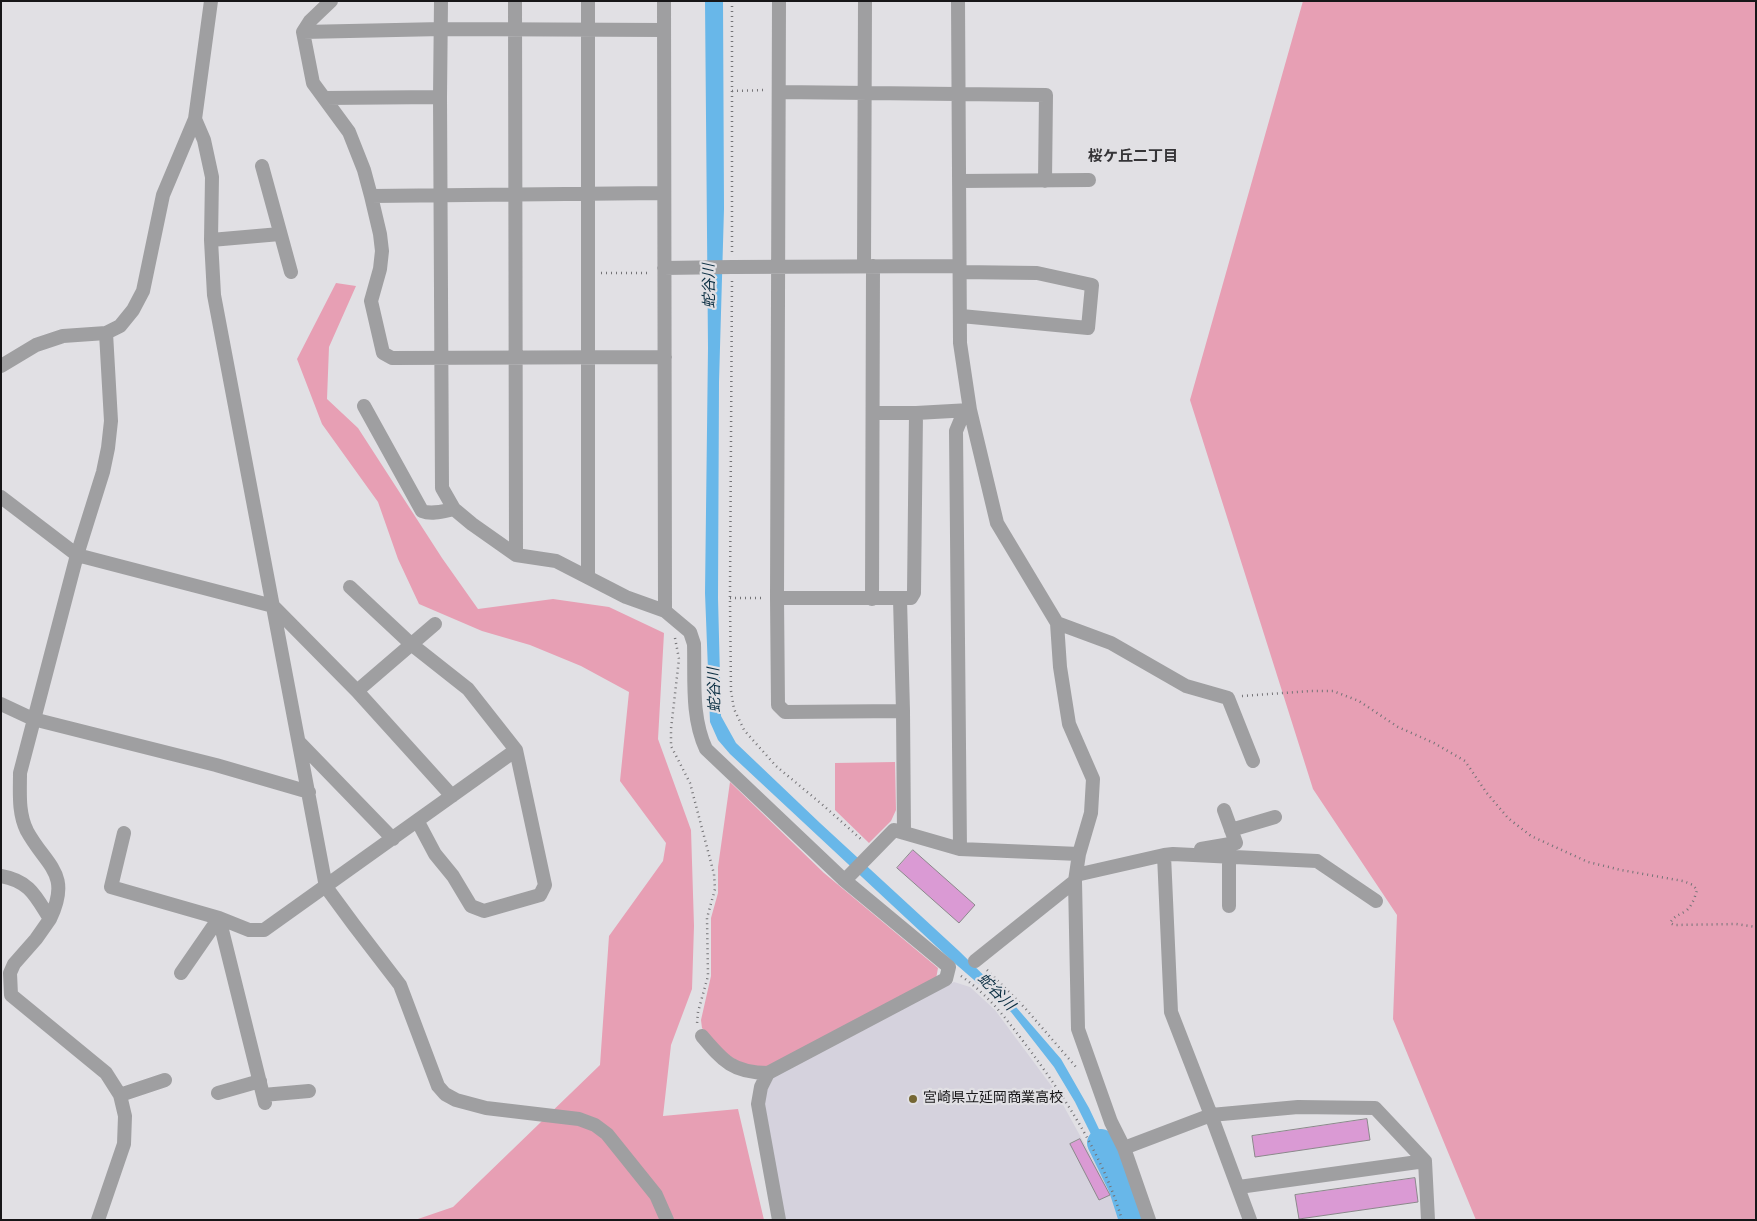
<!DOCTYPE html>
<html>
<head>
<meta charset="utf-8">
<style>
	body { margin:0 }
	#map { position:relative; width:1757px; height:1221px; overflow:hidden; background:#e1e0e4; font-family:Overpass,sans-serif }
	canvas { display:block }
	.frame { position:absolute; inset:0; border:2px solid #171618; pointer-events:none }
</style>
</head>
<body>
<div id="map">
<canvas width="1757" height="1221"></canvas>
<div class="frame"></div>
</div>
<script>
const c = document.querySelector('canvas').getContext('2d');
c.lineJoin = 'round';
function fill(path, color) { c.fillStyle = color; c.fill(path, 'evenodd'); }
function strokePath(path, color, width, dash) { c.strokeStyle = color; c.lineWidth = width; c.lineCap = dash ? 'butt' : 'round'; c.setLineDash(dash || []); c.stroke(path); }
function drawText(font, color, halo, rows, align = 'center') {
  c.font = font + ' Overpass,"Noto Sans JP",sans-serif'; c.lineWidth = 4.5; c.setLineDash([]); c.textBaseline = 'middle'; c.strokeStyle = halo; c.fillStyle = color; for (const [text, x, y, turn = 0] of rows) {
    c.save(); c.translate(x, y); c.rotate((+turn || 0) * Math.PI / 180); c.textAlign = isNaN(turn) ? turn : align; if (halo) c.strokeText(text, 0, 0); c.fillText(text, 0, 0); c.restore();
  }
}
fill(new Path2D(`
	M954,982l16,5 25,23 61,82 55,100 8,28h-334l-20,-115v-11l9,-18z`), '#d5d2dd');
fill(new Path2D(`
	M1303,1h453v1219h-280l-83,-201 4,-104 -84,-126 -123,-389z
	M336,283l20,3 -27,61 -2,52 31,29 84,130 36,51 75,-10 56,8 55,26 -6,106 33,91 3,96 -2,63 -21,56 -8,71 75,-7 26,111h-349l38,-13 147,-142 9,-129 54,-75 3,-18 -46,-62 9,-89 -48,-26 -51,-21 -48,-14 -63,-27 -21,-45 -20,-57 -56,-78 -25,-65z
	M895,762l1,48 -5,11 -22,22 -34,-33v-47z
	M730,782l94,91 114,95 -2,11 -173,91 -13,-2 -29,-17 -19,-23 -1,-8 10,-44v-58l7,-25v-26z`), '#e79fb4');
fill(new Path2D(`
	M705,1h18l1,208 -5,173 -1,216 3,118 15,27 84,80 139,128 57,56 45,52 28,49 18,38 26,74h-4l-8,-25 -46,-93 -21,-35 -43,-55 -60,-52 -221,-206 -12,-14 -8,-18 -5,-129 3,-245z`), '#68b7e9');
strokePath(new Path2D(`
	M1101,1143l21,43 11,34`), '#68b7e9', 28);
const building = new Path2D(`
	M913,850l62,55 -16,18 -62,-55z
	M1367,1119l3,21 -115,17 -3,-21z
	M1080,1139l30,56 -11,5 -29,-56z
	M1415,1178l3,24 -119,17 -4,-24z`);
fill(building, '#da9ad4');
strokePath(building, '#8b888b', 1);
strokePath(new Path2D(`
	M732,1v252
	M732,91l34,-1
	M601,273h49
	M732,281l-2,317 1,93 3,18 10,21 32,36 48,40 39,35
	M730,598h33
	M675,638l4,21 -8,70v17l19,37 24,91 1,15 -8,29 1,58 -10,36 -1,12
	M1242,696l69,-5h22l26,10 39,26 36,16 31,18 21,31 22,26 23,18 57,26 33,8 62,11 10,4 4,5c-2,7 -5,16 -11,21 -7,4 -12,5 -16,12l4,2 62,-1 20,3
	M987,970l38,38 51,59
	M961,976c30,21 46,44 68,73 38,51 75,109 93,171`), '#747376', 2.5, [1, 4]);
strokePath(new Path2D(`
	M441,1l-1,96 2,391 12,21 18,15 44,31
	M515,1l1,554 40,6 70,36 39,14 -1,-610
	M958,1l2,342 10,67 27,113 60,100 3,44 9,57 24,55 -2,34 -12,41 -4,27 3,148 33,93 13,26 25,72
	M664,30l-222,-1 -139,3 10,51 36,49 15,38 7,26 9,38 2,17 -2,18 -9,32 12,52 9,5 273,-1
	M303,32l7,-11 21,-20
	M779,92l267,3 -1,86
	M325,98l115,-1
	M195,119l9,21 8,37 -1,63 3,55 112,592 28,38 46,60 38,101 7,8 11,6 30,8 93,11 16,6 12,9 49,61 11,25
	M262,166l29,106
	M960,181l129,-1
	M371,196l292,-3
	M211,240l69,-6
	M864,266l1,-265
	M664,268l68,-1 227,-1
	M960,272l77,1 55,12 -4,43 -127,-12
	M1,366l35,-21 27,-9 43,-3 14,-7 13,-16 10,-19 20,-96 32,-76 16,-118
	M364,406l58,105c10,4 22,0 32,-2
	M874,413h42l54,-3
	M1,497l76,58 196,51 84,85 95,105
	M588,577v-576
	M350,587l61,57 57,45 48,61 29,135 -5,10 -56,16 -13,-5 -18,-30 -18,-22 -17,-32
	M777,598l2,-597
	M872,599l1,-333
	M900,599l3,112 -118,1 -7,-7 -1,-107h134l3,-5 2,-180
	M665,611l25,21 4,12c1,35 -3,73 12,105l137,130 106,88 -3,12 -178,94c-35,0 -45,-12 -66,-37
	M1057,623l54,20 75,43 42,12 25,63
	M357,691l78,-67
	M1,704l32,15 183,46 93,27
	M903,711l1,122
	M300,743l93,96
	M1231,830l44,-13
	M124,833l-13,54 108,31 30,12h15l252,-180
	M960,849l-4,-418 5,-12 9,-9
	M1201,849l35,-6 -12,-33
	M1164,855l9,-1 144,7 59,40
	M1076,875l88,-20 7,157 40,103 87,-8 77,1 50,53 3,59
	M1,876c29,5 35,21 49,43l-14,20 -22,25 -4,9 1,22 95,78 14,22 5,21 -1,28 -26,76
	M843,879l6,-3 45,-46 66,19 119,5
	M1229,906v-50
	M219,918l46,185
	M50,919c22,-46 -4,-53 -23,-88 -9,-18 -7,-38 -7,-58l57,-218 26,-83 5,-24 3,-27 -5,-88
	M975,961l100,-80
	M181,973l38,-55
	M768,1073l-7,14 -3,17 21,116
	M218,1093l42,-12
	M120,1095l45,-15
	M263,1095l46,-4
	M1124,1148l87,-33 39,105
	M1239,1187l186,-26`), '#9f9fa1', 14);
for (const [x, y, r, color] of [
	[913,1099,5,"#756633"]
]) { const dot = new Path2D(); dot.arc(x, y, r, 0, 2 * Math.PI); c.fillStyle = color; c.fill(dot); strokePath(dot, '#e1e0e4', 2); }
drawText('14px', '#171618', '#e1e0e4', [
	["宮崎県立延岡商業高校",923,1099]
], 'left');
drawText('bold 15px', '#353437', '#e1e0e4', [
	["桜ケ丘二丁目",1133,158]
]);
drawText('italic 15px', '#0a2e42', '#e1e0e4', [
	["蛇谷川",711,286,-91],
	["蛇谷川",716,690,-92],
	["蛇谷川",995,993,45]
]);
</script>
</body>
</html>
